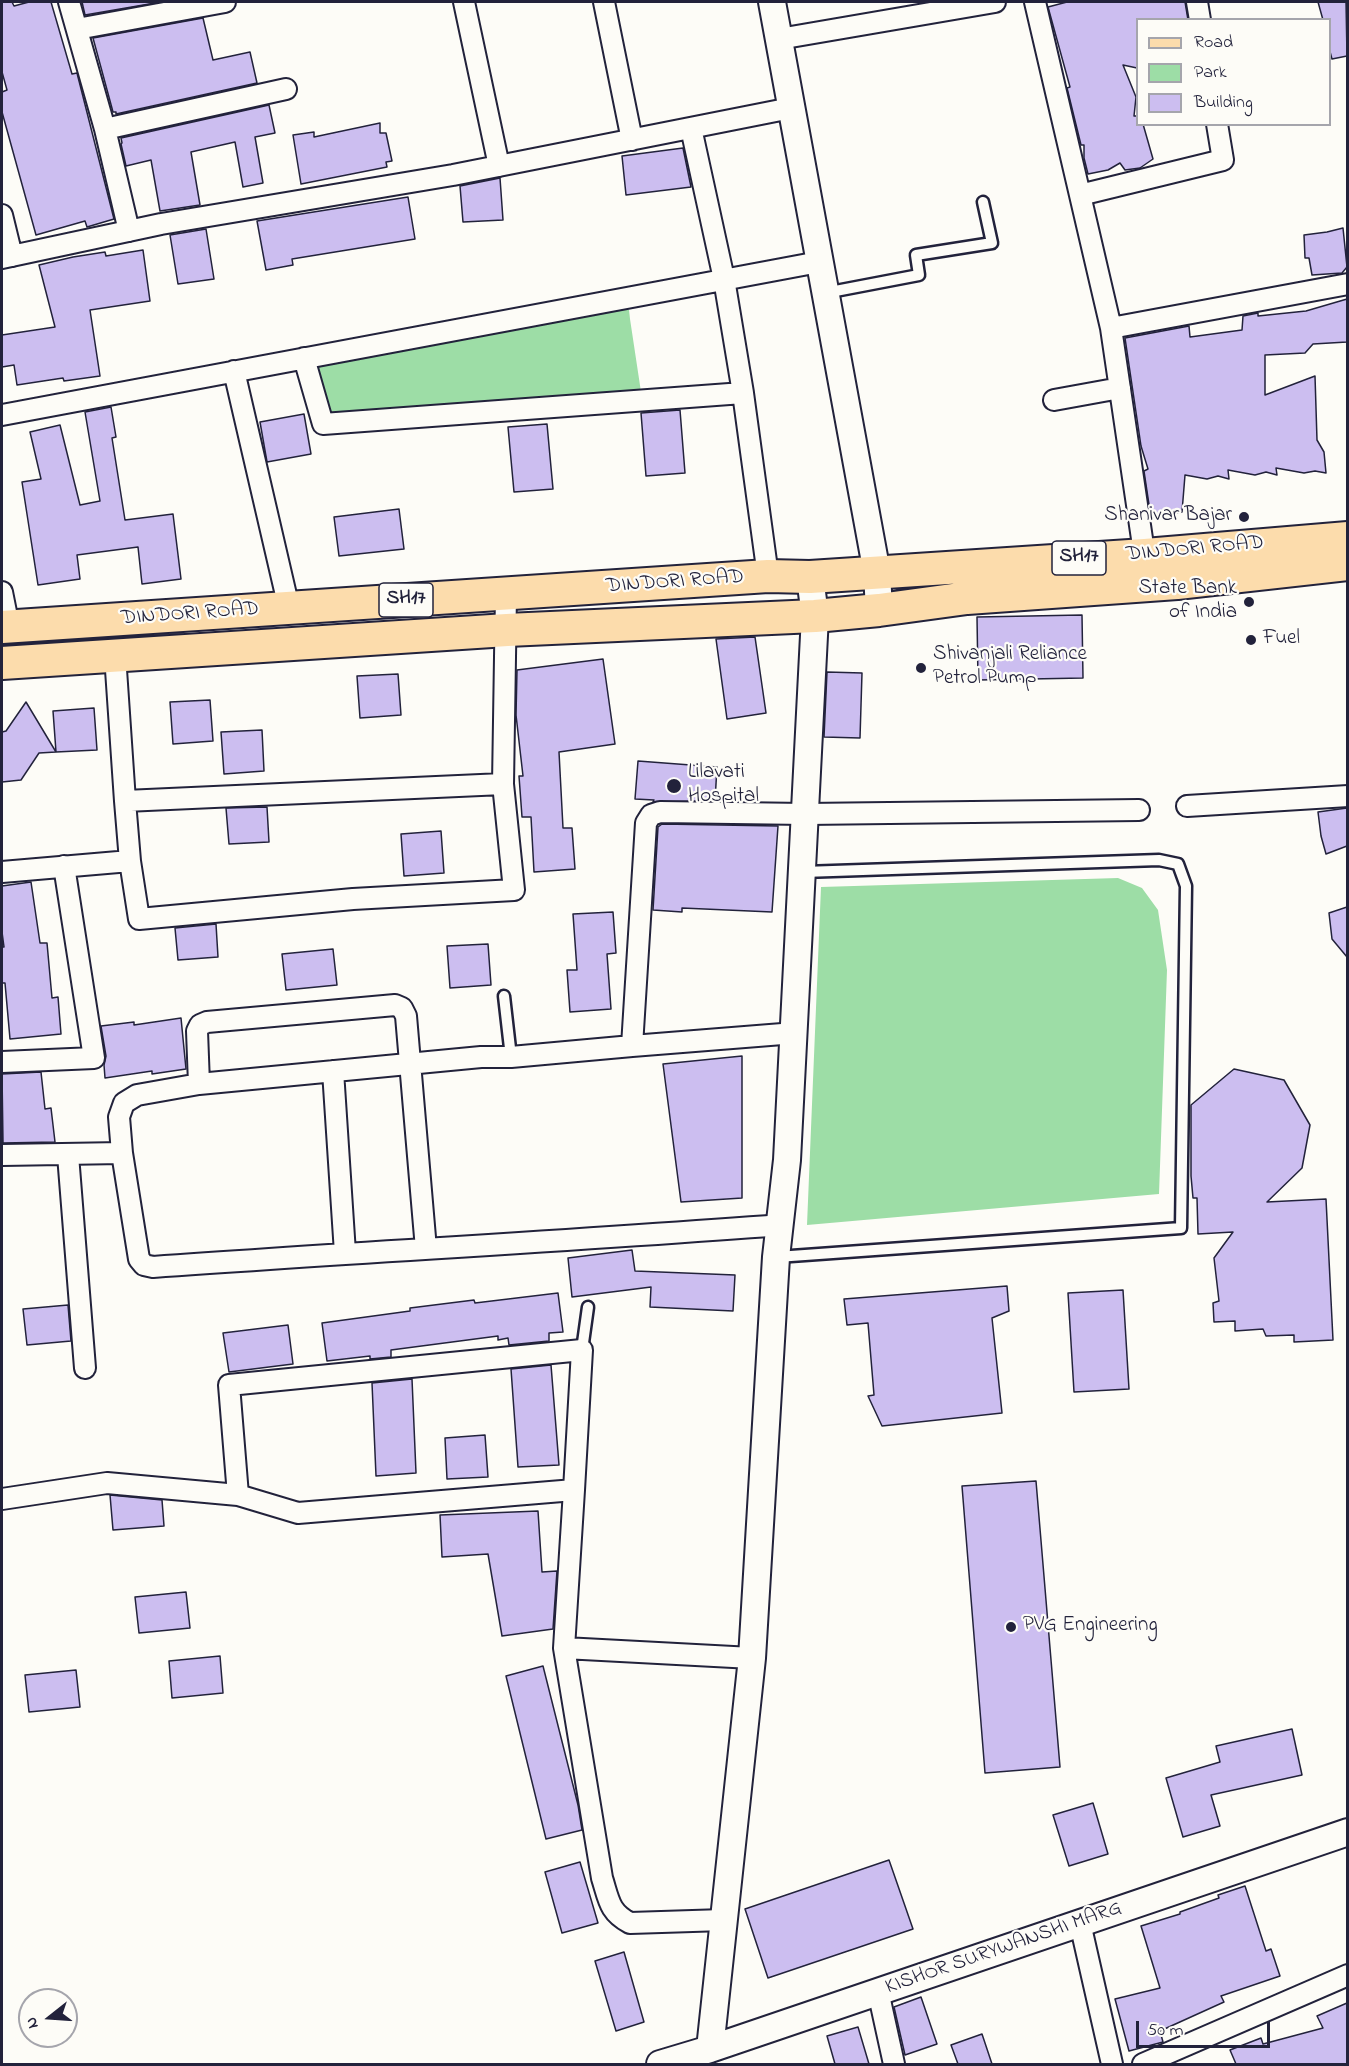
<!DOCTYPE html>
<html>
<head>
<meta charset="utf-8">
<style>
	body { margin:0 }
	#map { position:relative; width:1349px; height:2066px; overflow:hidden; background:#fdfcf7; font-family:"Indie Flower",sans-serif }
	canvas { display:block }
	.frame { position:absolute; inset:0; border:3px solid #22223b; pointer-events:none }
	.legend { position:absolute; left:1136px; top:18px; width:195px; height:108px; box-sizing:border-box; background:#fdfcf7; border:2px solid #a5a5ac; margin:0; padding:8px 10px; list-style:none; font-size:18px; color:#22223b }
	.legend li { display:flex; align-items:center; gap:12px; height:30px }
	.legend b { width:30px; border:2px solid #a5a5ac }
	.north { position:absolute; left:18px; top:1988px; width:60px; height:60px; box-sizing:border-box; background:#fdfcf7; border:2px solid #a5a5ac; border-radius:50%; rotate:253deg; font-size:16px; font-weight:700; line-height:24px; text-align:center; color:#22223b }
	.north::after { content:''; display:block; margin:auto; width:21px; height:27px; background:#22223b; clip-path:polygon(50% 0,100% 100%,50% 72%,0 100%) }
	.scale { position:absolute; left:1136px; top:2021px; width:134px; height:27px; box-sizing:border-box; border:3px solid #22223b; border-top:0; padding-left:8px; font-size:18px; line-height:21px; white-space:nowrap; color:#22223b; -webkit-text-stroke:4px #fdfcf7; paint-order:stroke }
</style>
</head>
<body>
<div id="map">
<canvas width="1349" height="2066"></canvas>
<div class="frame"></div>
<ul class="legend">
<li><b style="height:8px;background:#fcdcac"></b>Road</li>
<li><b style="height:16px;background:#9ddda6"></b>Park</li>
<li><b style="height:16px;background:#ccbef0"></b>Building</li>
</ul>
<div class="north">N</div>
<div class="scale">50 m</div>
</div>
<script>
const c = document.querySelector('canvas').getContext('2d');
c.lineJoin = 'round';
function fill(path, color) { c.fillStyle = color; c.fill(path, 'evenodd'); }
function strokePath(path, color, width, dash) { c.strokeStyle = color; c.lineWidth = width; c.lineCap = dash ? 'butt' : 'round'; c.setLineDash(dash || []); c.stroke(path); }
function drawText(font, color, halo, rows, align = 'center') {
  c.font = font + ' "Indie Flower",sans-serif'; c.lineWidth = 4.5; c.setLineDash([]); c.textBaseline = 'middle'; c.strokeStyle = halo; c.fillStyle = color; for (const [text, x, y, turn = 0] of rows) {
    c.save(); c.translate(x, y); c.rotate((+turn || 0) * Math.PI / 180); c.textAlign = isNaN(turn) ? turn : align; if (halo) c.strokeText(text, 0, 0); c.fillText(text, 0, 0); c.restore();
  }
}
fill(new Path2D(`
	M623,305l6,5 1,9 11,73 -311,25 -14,-55z
	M1118,878l24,10 16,22 9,60 -8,224 -352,31 14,-338z`), '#9ddda6');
const building = new Path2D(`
	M2,2h10l2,4 15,-4h22l21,72 5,-1 37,146 -27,8 -2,-6 -49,14 -34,-123v-20l5,-2 -5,-18z
	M82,2h79l-76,13z
	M1067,2h118l3,18h-51v48l-14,-3 13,32 -2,19h3v8h6l10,35 -13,9 -15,2 -5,-7 -12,7 -20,4 -4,-16v-13h-3l-14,-57 3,-1 -22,-80z
	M1318,2h28l1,54 -15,3 -3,-11v-28h-6z
	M203,18l10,42 37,-8 7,31 -141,31v-2h-3l-20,-74z
	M269,105l6,28 -20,4 8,46 -20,4 -8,-45 -44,10 9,53 -40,6 -9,-51 -25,6 -5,-22 1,-1 -1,-5z
	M380,123v10h6l6,28 -6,1 1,5 -86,17 -8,-49 21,-3v5z
	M683,148l8,39 -65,8 -4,-39z
	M500,178l3,42 -40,2 -3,-36z
	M408,197l7,42 -123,20 1,6 -27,5 -9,-49z
	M1343,228l4,39 -5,6 -30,2 -3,-17h-4l-1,-23 23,-3z
	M206,229l8,50 -36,5 -8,-49z
	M143,250l7,51 -60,9 10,66 -36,5 -1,-3 -46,7 -3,-20 -12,2v-32l53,-8 -16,-62 34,-8 32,-5 1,4z
	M1347,299v43l-34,2 -8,9 -40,2v40l50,-19 2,64 7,12 2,21 -11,-2 -11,2 -28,-5 1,7 -11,-3 -11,3 -27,-5 1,9 -11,-3 -11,3 -22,-4 -3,37 -31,6 -7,-47 4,-2 -7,-23 -16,-108 64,-12 1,11 52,-7 1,-14 15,-3v3l48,-5z
	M111,407l5,30 -4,1 13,82 48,-6 8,65 -39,5 -4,-37 -61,8 3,24 -42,6 -16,-103 19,-3 -11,-47 30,-7 20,80 20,-4 -15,-89z
	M680,410l5,63 -39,3 -5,-63z
	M304,414l7,40 -44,8 -7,-40z
	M547,424l6,65 -39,3 -6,-65z
	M399,509l5,40 -65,7 -5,-39z
	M1082,615l1,63 -105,2 -1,-63z
	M755,637l11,76 -39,6 -11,-80z
	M603,659l12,85 -56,8 4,76h9l3,41 -41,3 -3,-55h-9l-3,-41h4l-7,-61 1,-45z
	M827,672l35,1 -2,65 -36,-1z
	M398,674l3,41 -41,3 -3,-42z
	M210,700l3,41 -40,3 -3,-42z
	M26,702l30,50 -17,1 -18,27 -19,2v-50l4,-1z
	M94,708l3,42 -41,2 -3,-41z
	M262,730l2,41 -40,3 -3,-42z
	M638,761l79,6 -2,34 -62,1 1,-2 -19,-1z
	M267,807l2,35 -40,2 -3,-36z
	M1347,808v38l-21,8 -5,-18 -3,-24z
	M662,824l116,2 -6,86 -90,-4v4l-29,-2 5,-83z
	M441,831l3,42 -40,3 -3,-42z
	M31,882l9,61h7l5,55 6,-1 3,37 -51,5 -5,-56h-3v-36h2l-2,-15v-46z
	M1347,907v50l-15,-18 -3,-26z
	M613,912l3,41 -9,1 4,55 -41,3 -3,-42h10l-4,-56z
	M216,924l2,33 -40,3 -3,-32z
	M488,944l3,41 -41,3 -3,-42z
	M333,949l4,36 -51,5 -4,-36z
	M181,1018l5,51 -34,5v-3l-47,7 -1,-13 2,-9 -5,-30 33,-4v3z
	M742,1056v142l-61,4 -18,-138z
	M1234,1069l50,11 26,45 -8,43 -35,34 59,-3 7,141 -39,2v-7l-28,1 -3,-7 -28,2v-10l-21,1 -1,-19 6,-2 -5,-43 19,-26 -35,2 -1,-36h-4l-2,-22v-71z
	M41,1072l4,37 6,-1 4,34 -52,1 -1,-69z
	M632,1250l3,21 100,4 -2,36 -83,-4 1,-20 -79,10 -4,-39z
	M1007,1286l2,25 -17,7 10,95 -120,13 -14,-30 6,-1 -6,-72 -21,2 -3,-26z
	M1123,1290l6,99 -55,3 -6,-99z
	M558,1293l5,39 -14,1v8l-40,4 -1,-7 -10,2v-4l-107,14v7l-21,2v-3l-43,5 -5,-38 88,-12v-3l64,-8 1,3z
	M68,1305l3,36 -44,4 -4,-36z
	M288,1325l5,39 -64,8 -6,-39z
	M551,1365l8,100 -41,2 -7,-98z
	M412,1379l4,94 -40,3 -4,-93z
	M485,1435l3,42 -41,2 -2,-41z
	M1036,1481l24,286 -75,6 -23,-287z
	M110,1495l52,5 2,26 -51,4z
	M538,1511l4,61 15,-1 -4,58 -51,7 -14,-82 -46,3 -2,-42z
	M186,1592l4,36 -51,5 -4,-36z
	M220,1656l3,37 -51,5 -3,-37z
	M543,1666l35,139 4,25 -36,9 -40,-163z
	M76,1670l4,37 -51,5 -4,-37z
	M1292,1729l10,46 -91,20 9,31 -37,11 -17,-59 54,-16 -4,-16z
	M1093,1803l15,51 -39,12 -16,-51z
	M889,1860l24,69 -145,49 -23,-69z
	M580,1862l18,61 -36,10 -17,-61z
	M1245,1886l21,65 5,-2 9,27 -59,20 3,6 -64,29 3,11 -34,9 -14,-52 45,-11 -19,-62 39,-12v-2l39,-14 -1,-3z
	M624,1952l20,70 -28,9 -21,-70z
	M921,1997l16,47 -32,11 -11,-48z
	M1347,2003v61h-111l-6,-14 31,-12 2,6 60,-16 -6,-12z
	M858,2027l11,37h-34l-8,-28z
	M982,2034l10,30h-34l-7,-19z`);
fill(building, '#ccbef0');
strokePath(building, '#22223b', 1.5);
const service = new Path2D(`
	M825,293l94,-18 -3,-20 76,-12 -9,-41
	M504,996l7,61
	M777,1257l404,-29 5,-342 -8,-22 -19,-4 -356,12
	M582,1350l6,-43`);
const minor = new Path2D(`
	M69,2l36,127 24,102
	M464,2l35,164
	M604,2l28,138
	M1035,2l76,326 35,238
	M1197,2l3,18
	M77,29l148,-27
	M779,39l216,-37
	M691,128l33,151 19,114 25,183
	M105,129l181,-40
	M1080,195l143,-35 -6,-36
	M2,215l10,41
	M2,258l159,-34 292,-49 338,-67
	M1111,328l237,-44
	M304,358l19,66 420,-31
	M234,371l55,237
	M1054,400l66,-12
	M2,415l817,-153
	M2,592l7,35
	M115,655l10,146
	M1187,806l161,-10
	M130,861l9,58 214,-20 161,-9 -11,-106 3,-190
	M2,872l128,-11 -5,-60 378,-17
	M632,1046l163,-13
	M2,1062l92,-4 -30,-192
	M333,1071l12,182
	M199,1084l-2,-53 3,-6 7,-3 188,-17 7,3 4,8 20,233
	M2,1155l120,-2
	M68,1155l17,213
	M781,1225c-209,16 -419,27 -628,42l-9,-2 -5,-6 -17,-106 -3,-36 5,-14 13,-8 62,-11 282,-27h30l121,-11 14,-223 5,-8 9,-3 146,2 333,-4
	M574,1490l-10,158 188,10
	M2,1499l105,-16 131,12 60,18 276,-23 8,-140 -353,35 9,110
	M564,1648l38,230c7,22 7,34 28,45l94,-3
	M1080,1923l32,141
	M878,1991l16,73
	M1143,2064l205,-89`);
const tertiary = new Path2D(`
	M772,2l105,571 2,37
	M710,2049l42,-391 24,-401 11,-97 28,-544 -5,-39
	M660,2064l50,-15 638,-217`);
const primary = new Path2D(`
	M2,627l766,-51 42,1 335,-22 203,-17
	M2,663l505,-33 308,-14 64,-6 88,-12 210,-15 171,-19`);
strokePath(service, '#22223b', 15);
strokePath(minor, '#22223b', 24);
strokePath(tertiary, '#22223b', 30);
strokePath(primary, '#22223b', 36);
strokePath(service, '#fdfcf7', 10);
strokePath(minor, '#fdfcf7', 20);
strokePath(tertiary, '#fdfcf7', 26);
strokePath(primary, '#fcdcac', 32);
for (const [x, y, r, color] of [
	[1244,517,6,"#22223b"],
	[1249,602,6,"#22223b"],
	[1251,640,6,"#22223b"],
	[921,668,6,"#22223b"],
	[674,786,8,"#22223b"],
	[1011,1627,6,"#22223b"]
]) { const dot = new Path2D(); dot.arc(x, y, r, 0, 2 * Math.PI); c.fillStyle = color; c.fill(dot); strokePath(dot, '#fdfcf7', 2); }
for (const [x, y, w] of [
	[1079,558,54],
	[406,600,54]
]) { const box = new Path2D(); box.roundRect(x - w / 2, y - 17, w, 34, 4.5); c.fillStyle = '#fdfcf7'; c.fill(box); strokePath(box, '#22223b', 1.5); }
drawText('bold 20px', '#22223b', null, [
	["SH17",1079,558],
	["SH17",406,600]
]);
drawText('21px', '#22223b', '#fdfcf7', [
	["Shanivar Bajar",1232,517,"right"],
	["State Bank",1237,590,"right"],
	["of India",1237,614,"right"],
	["Fuel",1263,640],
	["Shivanjali Reliance",933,656],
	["Petrol Pump",933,680],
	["Lilavati",688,774],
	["Hospital",688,798],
	["PVG Engineering",1023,1627]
], 'left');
drawText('21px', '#22223b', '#fdfcf7', [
	["DINDORI ROAD",1195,550,-5],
	["DINDORI ROAD",675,583,-4],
	["DINDORI ROAD",190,615,-4],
	["KISHOR SURYWANSHI MARG",1004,1949,-19]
]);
</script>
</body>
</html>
